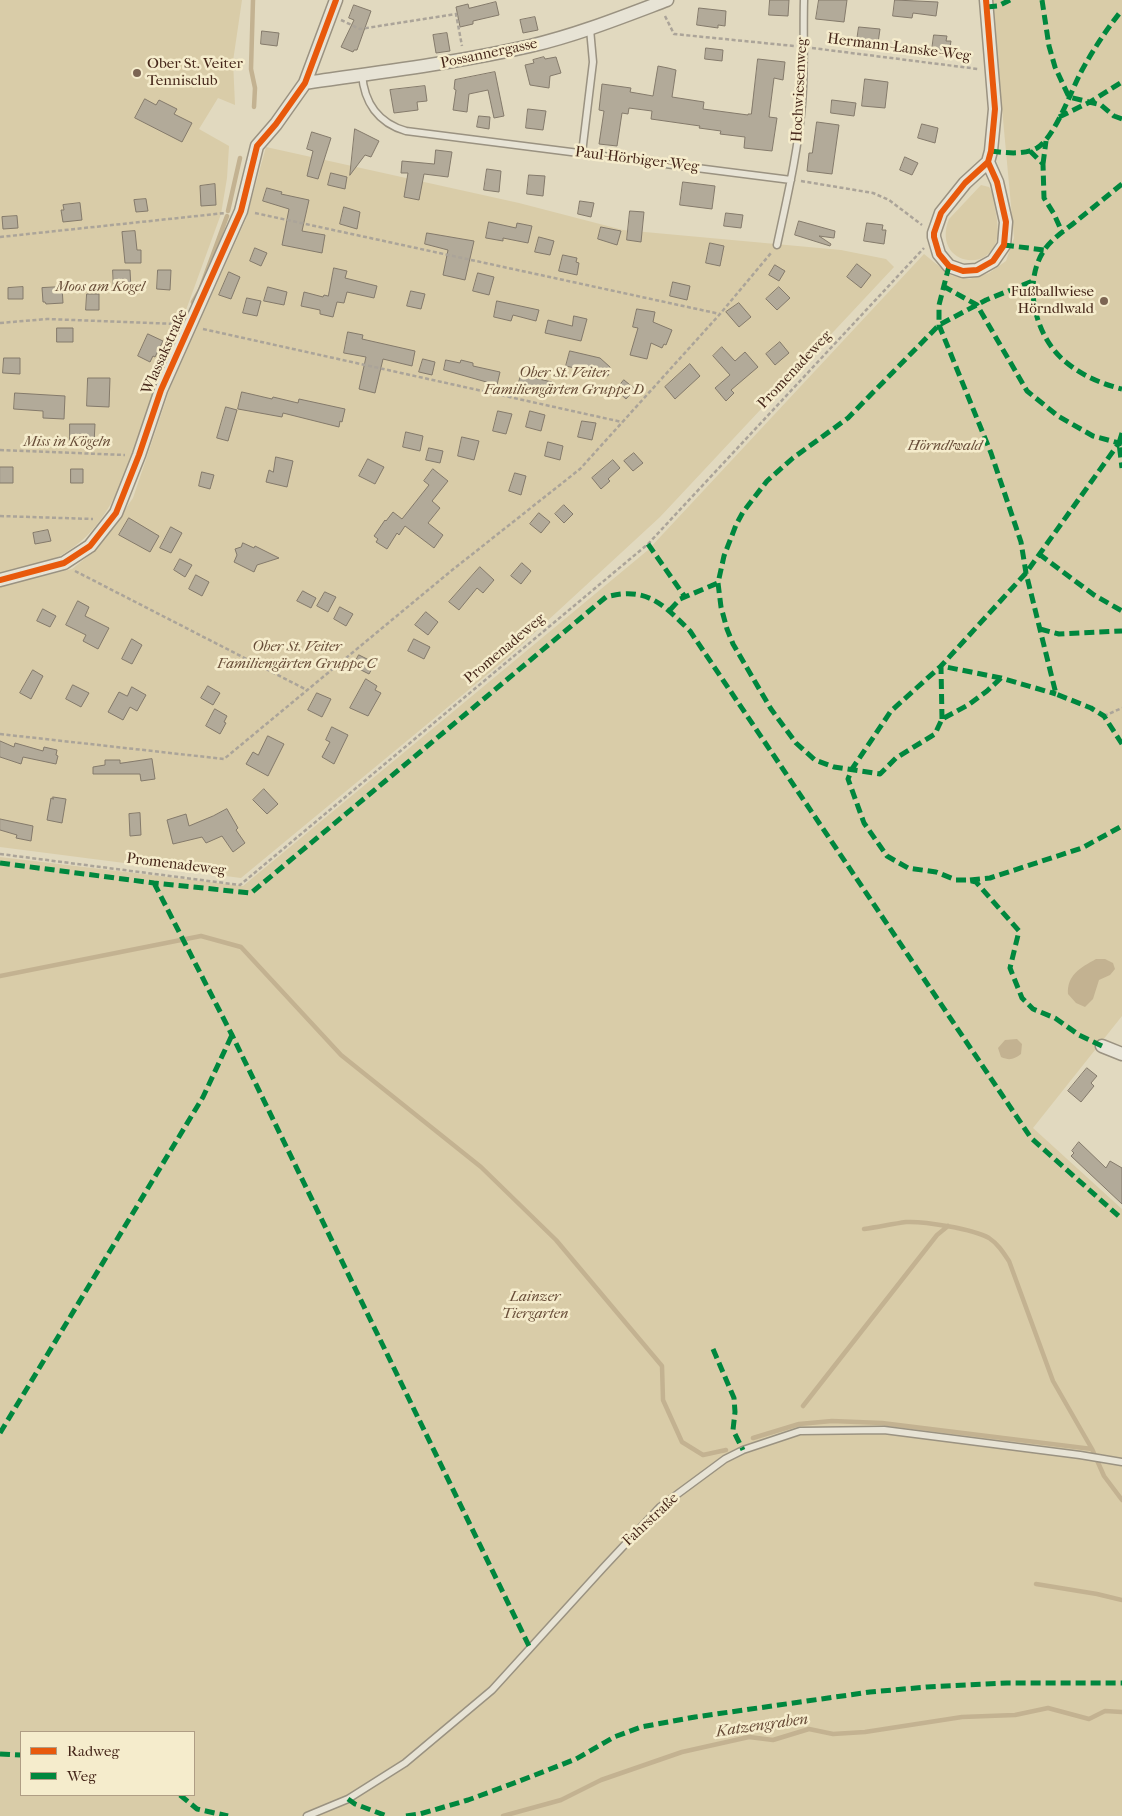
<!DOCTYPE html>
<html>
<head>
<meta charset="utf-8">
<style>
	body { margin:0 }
	#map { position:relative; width:1122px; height:1816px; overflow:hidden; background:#e1d9bf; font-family:"IM FELL French Canon",serif }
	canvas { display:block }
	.legend { position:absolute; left:20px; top:1731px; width:175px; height:65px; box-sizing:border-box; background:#f5eccc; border:1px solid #af9d84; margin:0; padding:6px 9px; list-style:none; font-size:15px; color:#452619 }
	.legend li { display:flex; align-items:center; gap:10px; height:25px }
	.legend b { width:25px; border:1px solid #af9d84 }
</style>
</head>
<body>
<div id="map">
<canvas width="1122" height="1816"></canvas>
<ul class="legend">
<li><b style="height:6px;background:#e8590c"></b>Radweg</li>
<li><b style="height:6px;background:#00873e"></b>Weg</li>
</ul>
</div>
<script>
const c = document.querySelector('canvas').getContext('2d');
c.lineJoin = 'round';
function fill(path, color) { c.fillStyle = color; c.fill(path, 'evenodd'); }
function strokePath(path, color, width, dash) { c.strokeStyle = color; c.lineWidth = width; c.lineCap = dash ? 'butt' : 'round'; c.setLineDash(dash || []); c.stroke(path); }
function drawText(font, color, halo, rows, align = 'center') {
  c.font = font + ' "IM FELL French Canon",serif'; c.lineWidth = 5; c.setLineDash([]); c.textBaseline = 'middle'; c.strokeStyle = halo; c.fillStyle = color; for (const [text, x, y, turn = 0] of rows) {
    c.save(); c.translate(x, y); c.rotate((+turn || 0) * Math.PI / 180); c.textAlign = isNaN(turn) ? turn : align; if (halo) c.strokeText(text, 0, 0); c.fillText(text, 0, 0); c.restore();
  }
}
fill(new Path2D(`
	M0,0h242l-9,61 2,44 -17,-7 -19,31 30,17 -2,32 -6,36 -90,247c-18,43 -35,78 -79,99 -16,7 -35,9 -52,13z
	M992,0h130v1016l-89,112 89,81v607h-1122v-959l243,29 405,-336 276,-296 26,21 19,4 20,-6 17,-12 8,-23zM21,1732h173v63h-173z
	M266,147l253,56 104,27 218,20 45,9 8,8 -234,250 -154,142 -265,219 -241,-31v-261l72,-17 26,-21 35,-50 37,-110 76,-169z
	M981,185l8,2 3,5c2,13 9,38 4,50 -11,33 -64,19 -47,-23z`), '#d9cca8');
fill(new Path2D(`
	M1096,959h9l8,4 2,6 -5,6 -11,5 -6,19 -8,8 -9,-4 -8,-9c-1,-19 12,-26 28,-35z
	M1017,1039l5,5 -1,10c-7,5 -11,7 -20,3l-3,-9 7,-8z`), '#c3b291');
strokePath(new Path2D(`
	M253,0l-2,69 4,19 -1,19
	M228,211l12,-53
	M193,302l7,-12 27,-74
	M0,976l201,-40 40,11 100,108 140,112 75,73 106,126 1,34 19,42 21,13 23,-5
	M864,1229c14,-2 28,-5 42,-7 18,-1 67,7 83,16 9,6 14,14 20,23l44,120 39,68 12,27 18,24
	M803,1406l134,-171 11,-9
	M753,1438l46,-14 33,-3 50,2 210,26
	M1036,1584l61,10 25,6
	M503,1816l58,-16 40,-20 81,-28 67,-15 24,3 36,-11 24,5 32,-2 97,-15 53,-2 33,-7 41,11 16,-8 17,1`), '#c3b291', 4.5);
const building = new Path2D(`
	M770,0h19l-1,16 -19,-1z
	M819,0h28l-3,22 -28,-3z
	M895,0l43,2 -2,14 -23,-3 -1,5 -19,-2z
	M496,2l3,13 -26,6v3l-13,3 -4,-20 12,-3 1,4z
	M354,5l17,6 -14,39h-3l-1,2 -12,-5 13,-27 -5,-2z
	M699,8l27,3 -1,15 -7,-1v3l-21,-3z
	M535,17l3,13 -15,3 -3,-13z
	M859,27l21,2 -3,21 -21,-3z
	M262,31l17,2 -2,13 -16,-2z
	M447,33l3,18 -14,2 -3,-18z
	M934,35l13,1 -1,5h5l-2,12 -17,-3z
	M706,48l17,2 -1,11 -17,-2z
	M544,57l1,2 11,-2 5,16 -11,3 -1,12 -19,-3 -5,-20 9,-2 -1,-3z
	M758,59l27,3 -2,18 -9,-2 -5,39 8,1 -5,33 -28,-3 1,-11 -25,-3 1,-3 -22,-3 1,-2 -49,-7 1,-8 -23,-3 -1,6 -6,-1 -5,33 -18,-2 5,-33 -5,-1 3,-26 29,4 -1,4 23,4 5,-30 10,2 8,2 -4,27 32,5 -1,7 45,6v-1h3z
	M495,72l9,44 -10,2 -6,-28 -19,4 -2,18 -14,-2 3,-20 -2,-1 1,-9z
	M865,79l23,3 -3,26 -23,-2z
	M425,86l2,15 -10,1 1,8 -24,3 -4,-23z
	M145,99l11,6 3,-5 18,9 -3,5 18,9 -10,19 -47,-24z
	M832,100l24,3 -2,13 -23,-3z
	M528,109l18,2 -3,19 -17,-2z
	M479,116l11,1 -1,12 -12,-2z
	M817,122l22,3 -7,49 -25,-3 2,-18h3z
	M922,124l16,4 -3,15 -17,-5z
	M355,129l24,12 -8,16 -6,-2 -15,20z
	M312,132l19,6 -13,41 -11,-3 6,-25 -6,-2z
	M436,150l16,2 -4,25 -24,-3 -5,26 -15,-3 4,-24h-7l1,-12 32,3z
	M905,157l13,6 -6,12 -12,-5z
	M487,169l14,2 -2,21 -15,-2z
	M331,173l16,4 -2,12 -17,-4z
	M529,175l16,1 -2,20 -16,-2z
	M683,182l32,4 -3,23 -32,-4z
	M215,184l1,21 -15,1 -1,-20z
	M267,188l15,4 -1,2 28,6 -7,31 23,4 -3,18 -40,-8 7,-36 -26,-8z
	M146,199l2,12 -12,1 -2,-12z
	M580,201l14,2 -3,14 -13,-3z
	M80,203l2,17 -19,2 -2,-12h3l-1,-5z
	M344,207l16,5 -3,17 -17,-5z
	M630,211l14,1 -3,30 -14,-2z
	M726,213l17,2 -2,13 -17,-2z
	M17,216l1,12 -15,1 -1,-12z
	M799,221l36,10 -1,7 -15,-2 12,8 -1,2 -35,-11z
	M489,222l27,6 1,-5 15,3 -4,17 -25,-5v3l-17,-3z
	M867,223l16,2 -1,5h4l-2,14 -20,-3z
	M601,227l20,4 -4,14 -19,-6z
	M135,231l2,19h4v13h-16l-3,-31z
	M427,233l47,8 -9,39 -22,-5 5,-25 -23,-6z
	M539,237l15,4 -4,14 -15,-3z
	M710,243l14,3 -4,20 -14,-3z
	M255,248l12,5 -6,13 -11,-5z
	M563,255l14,3 -1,4 3,1 -2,12 -18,-4z
	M857,264l14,11 -10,13 -14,-11z
	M775,265l10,6 -6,10 -10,-6z
	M334,268l13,3 -2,7 32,8 -3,12 -27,-6 -3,11 -7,-1 -4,15 -13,-3v-4l-19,-4 3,-14 19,5 1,-2 4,1z
	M113,270h17l1,19 -17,1z
	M158,270h13l-1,20 -13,-1z
	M229,272l11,5 -9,22 -12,-4z
	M478,273l16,4 -5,18 -16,-4z
	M673,282l17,4 -3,14 -17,-4z
	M23,287v12h-15v-11z
	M62,287l1,16 -17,1 -1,-2h-2l-1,-14z
	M268,287l19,5 -3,13 -20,-4z
	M779,287l11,11 -13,12 -11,-11z
	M411,291l14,3 -4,15 -14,-3z
	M87,294h12v16h-13z
	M247,298l14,3 -4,15 -14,-3z
	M497,301l42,9 -3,11 -23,-6 -2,6 -17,-4z
	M739,303l12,14 -12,10 -13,-15z
	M637,309l18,3 -2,10 19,8 -6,15 -2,-1 -2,4 -11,-5 -4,16 -17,-4 8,-27 -5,-1z
	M574,316l13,3 -6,22 -36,-8 3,-13 24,6z
	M57,328h16v14h-16z
	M348,332l15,3 -1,4 53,12 -3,15 -29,-7 -8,34 -16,-4 7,-32 -22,-4z
	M148,334l15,7 -8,16 -2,-1 -3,6 -12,-6z
	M780,342l9,11 -14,12 -9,-11z
	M722,347l13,14 10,-9 13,15 -27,23 3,3 -8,8 -11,-13 15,-13 -17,-19z
	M570,351l30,7 10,9 -2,9 -42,-10z
	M4,358h16v16l-17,-1z
	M423,359l12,3 -3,13 -13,-3z
	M446,360l14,3 1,-3 12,3v3l27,6 -3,13 -53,-15z
	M690,364l10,12 -25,23 -10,-12z
	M521,375l31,7 -2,11 -32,-7z
	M88,378h22l-1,29 -22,-1z
	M624,380l11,9 -9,10 -10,-9z
	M242,392l30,7 1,-2 25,6 1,-4 46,10 -3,13 -2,-1 -1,6 -56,-14 -1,4 -44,-8z
	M15,393l50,3 -1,23 -21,-1v-7l-29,-2z
	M226,407l11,3 -9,31 -11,-3z
	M498,411l14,3 -6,20 -13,-3z
	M530,411l15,4 -4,16 -15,-4z
	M582,421l14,2 -4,17 -14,-3z
	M70,424h25l-1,20 -24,-1z
	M406,432l17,4 -3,15 -17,-4z
	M462,437l17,4 -5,19 -16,-4z
	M548,442l15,4 -3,14 -15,-4z
	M429,448l14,3 -3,12 -14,-3z
	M634,453l9,10 -10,8 -9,-10z
	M276,457l17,4 -6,26 -21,-5 3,-12 4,2z
	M368,459l16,8 -9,17 -16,-8z
	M613,460l7,8 -12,11 2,2 -9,8 -9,-11z
	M0,467h13v16h-13z
	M71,469h12v14h-12z
	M433,469l15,12 -16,20 8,7 -12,15 15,12 -9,13 -29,-22 -6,9 -2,-2 -10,16 -11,-7 2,-3 -4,-3 11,-16 1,1 7,-9 9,7 27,-34 -5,-4z
	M202,472l12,3 -4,14 -11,-3z
	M515,473l11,3 -5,19 -12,-4z
	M564,505l9,9 -9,9 -9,-9z
	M539,513l11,9 -9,11 -11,-9z
	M129,518l30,18 -9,16 -31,-17z
	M171,527l11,6 -11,20 -11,-5z
	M48,530l3,11 -16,3 -2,-11z
	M243,543l11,5 1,-2 24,12 -22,7 -3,7 -20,-10 3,-7 -2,-6 6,-2z
	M180,559l12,6 -7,12 -11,-7z
	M522,563l9,8 -10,13 -10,-8z
	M480,567l14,13 -11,13 -6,-5 -18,22 -10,-8z
	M196,575l13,7 -7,14 -13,-7z
	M303,591l13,7 -5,10 -14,-7z
	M325,592l11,5 -8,15 -11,-6z
	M78,601l11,6 -4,9 24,12 -11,21 -15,-8 3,-6 -20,-10z
	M340,607l13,7 -7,12 -12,-7z
	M43,609l13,7 -6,11 -13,-6z
	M426,612l12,10 -10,13 -13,-10z
	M132,639l10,6 -10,19 -10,-5z
	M414,639l16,8 -6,12 -16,-8z
	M359,655l16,8 -6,11 -16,-8z
	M33,670l10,6 -12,23 -11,-6z
	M366,679l11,7 -2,4 6,3 -13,23 -18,-8z
	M73,685l16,8 -8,14 -15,-8z
	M208,686l12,7 -7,12 -12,-7z
	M132,687l14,8 -9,16 -7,-4 -7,13 -15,-8 11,-20 8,4z
	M317,693l14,6 -9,18 -14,-7z
	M215,709l12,7 -3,6 2,1 -6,11 -14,-8z
	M332,727l16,8 -14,29 -12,-7 8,-15 -4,-2z
	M268,736l16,8 -16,32 -22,-12 7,-12 5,3z
	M0,741l14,6 1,-4 28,8 1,-4 13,3 -1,5 2,1 -2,8 -33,-7 -2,7 -21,-7z
	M152,759l3,20 -14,2 -1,-7h-47v-7l12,-2v-5h15v3z
	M264,789l14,15 -11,10 -14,-14z
	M53,797l13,2 -4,24 -15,-3 4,-22 2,1z
	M227,809l11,19 -2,2 9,13 -12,9 -11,-16 -16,7 -4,-6 -29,7 -6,-24 19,-6 3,12 24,-10z
	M140,813l1,22 -11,1 -1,-22z
	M0,819l33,7 -2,15 -15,-3 1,-3 -17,-5z
	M1087,1068l10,8 -6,7 3,3 -13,16 -13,-11z
	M1079,1142l27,26 4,-7 12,7v36l-51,-48 3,-3 -2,-2z`);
fill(building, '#b2aa99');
strokePath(building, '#847a6b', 1);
const service = new Path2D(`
	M362,74c2,28 16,49 44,57l385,49
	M582,153l11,-91 -3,-33
	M777,245c10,-47 21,-93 25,-141 3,-34 1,-70 2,-104
	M307,1816l41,-17 57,-36 87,-73 111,-122 57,-61 65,-48 18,-9 57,-19 84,-1 196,25 42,7`);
const minor = new Path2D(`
	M986,0l9,109 -4,42 -3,11 -23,21 -24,30 -7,20v4l5,17 10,12 14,5 14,-1 16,-9 11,-16 2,-23 -9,-40 -9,-20
	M305,83c75,-11 151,-20 225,-37 47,-11 92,-29 137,-46
	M0,580l64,-17 26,-17 26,-33 23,-58 22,-65 80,-179 16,-65 19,-22 29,-41 31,-83
	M1102,1046l20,8`);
strokePath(service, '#9a9281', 9);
strokePath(minor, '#9a9281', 15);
strokePath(new Path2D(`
	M665,16l9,18 120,12
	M341,20l19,9 96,-15 6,32
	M812,48l166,21
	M801,181l72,12 16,7 33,25
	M255,213l465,101
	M0,237l225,-24
	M0,323l47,-4 129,5
	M203,329l419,93
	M0,450l125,5
	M0,516l93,3
	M75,571l232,119
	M1104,716l18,-8
	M0,734l224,25 227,-188 129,-102 140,-155 51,-61
	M0,854l240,31 408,-341 276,-296`), '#aba499', 2.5, [4, 2.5]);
strokePath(service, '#e7e3d5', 6);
strokePath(minor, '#e7e3d5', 12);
strokePath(new Path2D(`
	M1042,0l7,46 6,21 14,30 32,8 13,11 8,3
	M987,7l11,-1 12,-6
	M1059,117l31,-15 32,-20
	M991,151c16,2 32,4 46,-3 18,-11 34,-57 44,-76 12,-22 25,-42 41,-62
	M1030,151l13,13 1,34 10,16 8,18
	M1043,164l3,-23
	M1122,184c-16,13 -32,26 -48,39 -10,8 -24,17 -31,29 -21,34 -7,87 24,111 16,13 35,21 55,26
	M1004,245l40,5
	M949,266l-10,39v20l52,128 30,89 5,31 30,121 35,14 13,8 18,28
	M943,286l34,19 50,86 31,25 35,20 26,7
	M1122,433l-3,10 3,25
	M648,544l37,53
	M1039,554l55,41 28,16
	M670,610l10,-11 38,-16
	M1040,629l19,5 63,-3
	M1001,678l-14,13 -19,14 -26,14 -7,15 -39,24 -16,16 -46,-7 -19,-7 -19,-17 -25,-34 -38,-65 -6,-15 -6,-22 -3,-24 6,-27 12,-31 7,-13 24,-31 26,-23 55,-40 91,-93 47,-25 47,-19
	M942,719l-1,-53 60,12 55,16
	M0,863l154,20 97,10 355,-296c40,-11 57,7 84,34l341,507 91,81
	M970,880l20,-2 92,-30 40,-22
	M154,883l78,152 298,613
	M1102,1046l-23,-11 -24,-17 -22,-9 -11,-11 -12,-30 9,-37 -43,-49 -9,-2h-11l-20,-8 -28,-4 -21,-12 -23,-33 -16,-44 4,-10 39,-58 50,-45 85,-93 93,-130 3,1
	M713,1349l21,49 1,14 -2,18 10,20
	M0,1433l203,-336 29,-62
	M0,1754l21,1
	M180,1795l17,14 31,7
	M348,1799l7,5 32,12
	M406,1816l14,-2 48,-14 49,-18 59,-23 38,-22 27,-10 54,-10 175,-25 57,-5 80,-4h115`), '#00873e', 5, [10, 5]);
strokePath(new Path2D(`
	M986,0l9,109 -4,42 -3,11 -23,21 -24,30 -7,20v4l5,17 10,12 14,5 14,-1 16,-9 11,-16 2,-23 -9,-40 -9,-20
	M0,580l64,-17 26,-17 26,-33 23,-58 22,-65 80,-179 16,-65 19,-22 29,-41 31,-83`), '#e8590c', 6);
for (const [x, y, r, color] of [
	[137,73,5,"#7c6553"],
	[1104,301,5,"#7c6553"]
]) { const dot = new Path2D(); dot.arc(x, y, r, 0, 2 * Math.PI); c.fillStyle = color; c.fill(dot); strokePath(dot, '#f5eccc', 2); }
drawText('15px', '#452619', '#f5eccc', [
	["Hermann-Lanske-Weg",899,48,7],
	["Possannergasse",489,54,-12],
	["Hochwiesenweg",800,90,-87],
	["Paul-Hörbiger-Weg",637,160,7],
	["Wlassakstraße",165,352,-66],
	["Promenadeweg",795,370,-47],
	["Promenadeweg",505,649,-40],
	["Promenadeweg",176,865,7],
	["Fahrstraße",651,1520,-43]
]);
drawText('15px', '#452619', '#f5eccc', [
	["Ober St. Veiter",147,64],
	["Tennisclub",147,81],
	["Fußballwiese",1094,292,"right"],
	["Hörndlwald",1094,309,"right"]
], 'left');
drawText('italic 15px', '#684d38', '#f5eccc', [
	["Moos am Kogel",100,287],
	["Ober St. Veiter",564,373],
	["Familiengärten Gruppe D",564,390],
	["Miss in Kögeln",67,442],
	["Hörndlwald",945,446],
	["Ober St. Veiter",297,647],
	["Familiengärten Gruppe C",297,664],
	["Lainzer",535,1297],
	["Tiergarten",535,1314]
]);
drawText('italic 16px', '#674b37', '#f5eccc', [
	["Katzengraben",762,1726,-8]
]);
</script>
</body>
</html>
